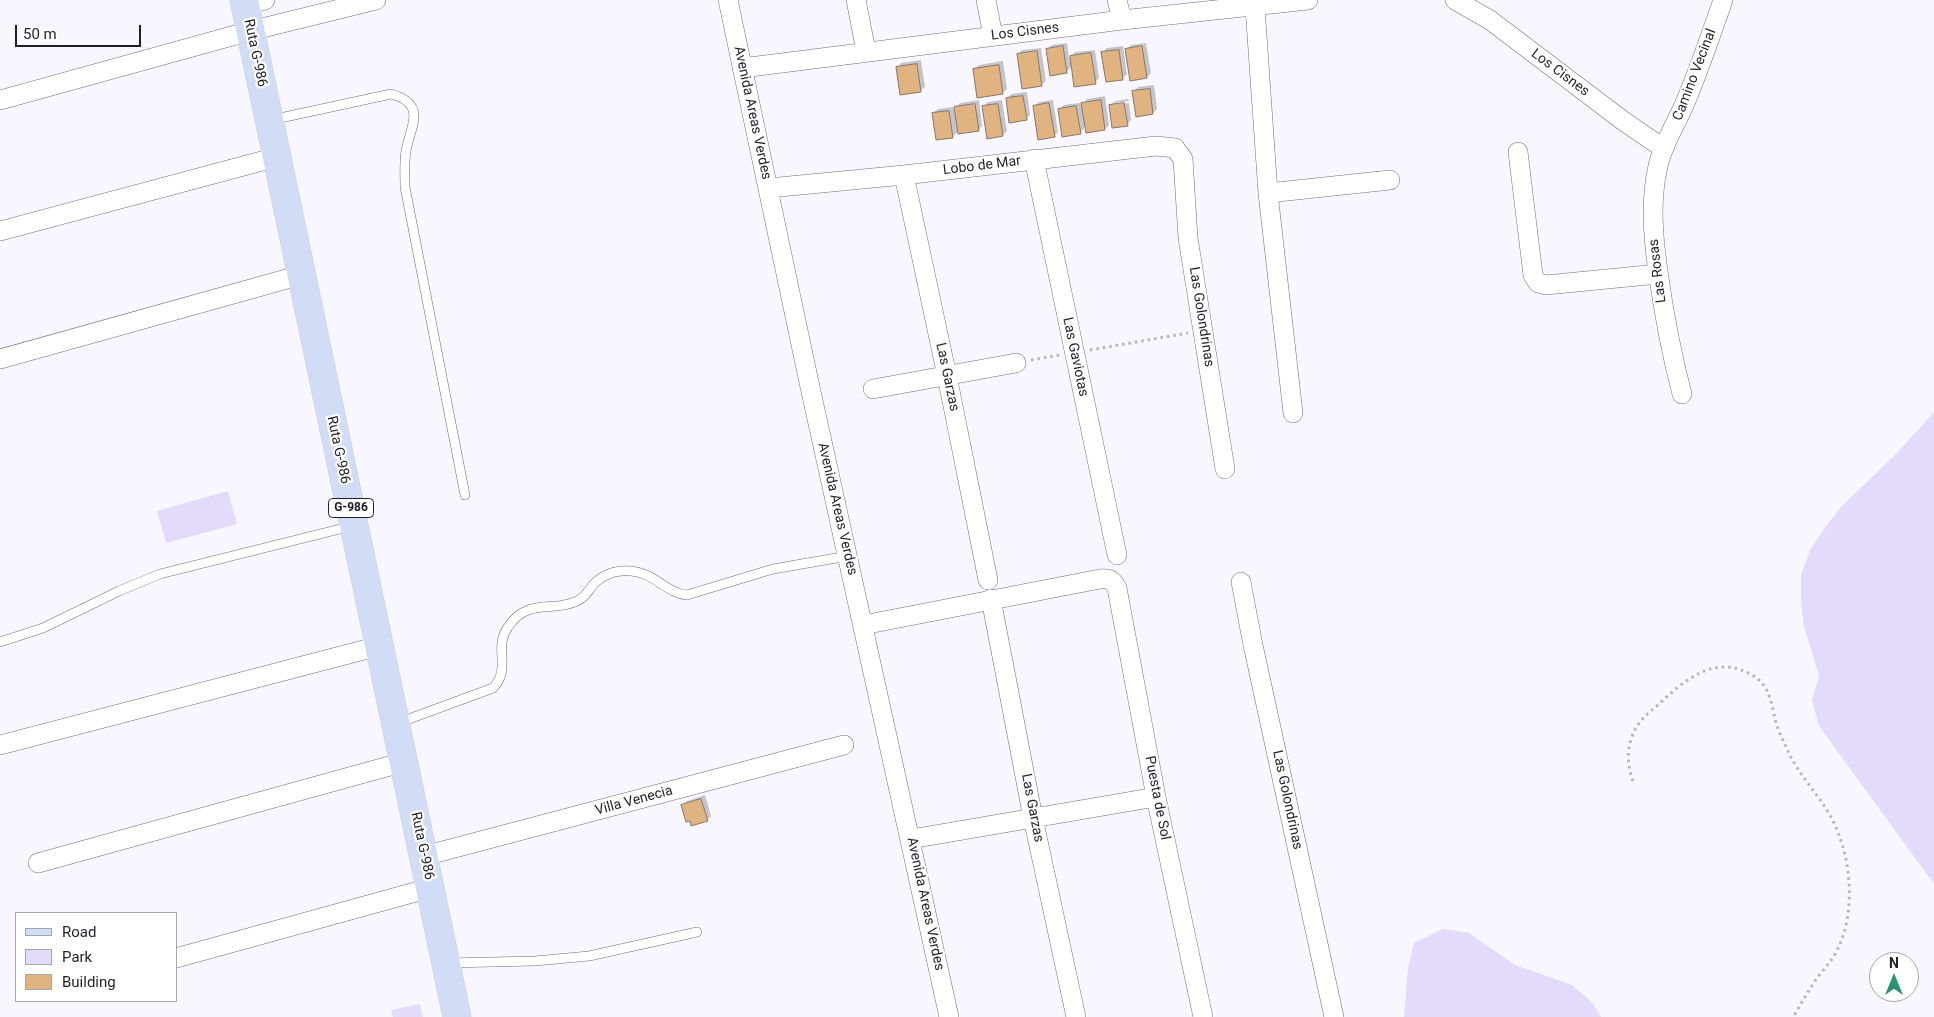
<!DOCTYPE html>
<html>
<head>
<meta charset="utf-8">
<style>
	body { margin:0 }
	#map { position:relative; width:1934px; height:1017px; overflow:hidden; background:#f8f6fe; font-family:Roboto,sans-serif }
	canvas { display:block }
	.legend { position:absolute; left:15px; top:912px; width:162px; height:90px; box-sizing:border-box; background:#fff; border:1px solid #a6a5a8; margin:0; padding:6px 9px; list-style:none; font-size:15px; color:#201e26 }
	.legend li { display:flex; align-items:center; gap:10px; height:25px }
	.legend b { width:25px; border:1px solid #a6a5a8 }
	.north { position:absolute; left:1869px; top:952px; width:50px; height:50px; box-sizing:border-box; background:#fff; border:1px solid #a6a5a8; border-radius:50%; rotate:0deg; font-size:14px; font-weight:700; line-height:20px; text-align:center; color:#201e26 }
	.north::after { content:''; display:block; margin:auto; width:18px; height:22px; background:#289372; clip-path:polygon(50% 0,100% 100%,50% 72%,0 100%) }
	.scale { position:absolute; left:15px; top:25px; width:126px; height:22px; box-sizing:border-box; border:2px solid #201e26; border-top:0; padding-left:6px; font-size:15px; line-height:18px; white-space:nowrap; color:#201e26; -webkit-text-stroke:4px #fff; paint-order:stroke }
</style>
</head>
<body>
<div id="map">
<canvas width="1934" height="1017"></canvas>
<ul class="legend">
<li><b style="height:6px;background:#d1dcf7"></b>Road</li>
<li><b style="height:14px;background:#e4dbfc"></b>Park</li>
<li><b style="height:14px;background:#e1b380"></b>Building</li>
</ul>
<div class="north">N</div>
<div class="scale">50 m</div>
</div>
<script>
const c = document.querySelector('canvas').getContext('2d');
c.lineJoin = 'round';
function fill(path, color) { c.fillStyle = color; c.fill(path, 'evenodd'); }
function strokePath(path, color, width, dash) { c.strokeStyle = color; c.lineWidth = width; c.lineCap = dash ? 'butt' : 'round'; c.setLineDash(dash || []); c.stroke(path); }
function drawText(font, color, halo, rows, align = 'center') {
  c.font = font + ' Roboto,sans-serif'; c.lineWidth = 4.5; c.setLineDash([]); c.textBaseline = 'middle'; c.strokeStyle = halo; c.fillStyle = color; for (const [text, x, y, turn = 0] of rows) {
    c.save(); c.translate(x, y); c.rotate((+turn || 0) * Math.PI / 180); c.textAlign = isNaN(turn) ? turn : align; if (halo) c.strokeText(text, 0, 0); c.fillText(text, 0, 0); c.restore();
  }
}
fill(new Path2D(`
	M1934,412v472l-115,-158 -7,-25 7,-25 -15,-50 -3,-25v-26l9,-25 14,-21 17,-22 58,-56z
	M228,491l9,33 -71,19 -9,-32z
	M1443,929l26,4 46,32 57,20 21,18 8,14h-197l4,-49 6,-25z
	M420,1004l3,13h-30l-2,-7z`), '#e4dbfc');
fill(new Path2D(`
	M1067,43l2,15 6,-6 20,-2 4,28 -4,4 -23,-16 -6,6 -19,-23 5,-4z
	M1146,43l5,30 -4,4 -20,-28 4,-4z
	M1123,46l4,28 -5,5 -20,-27 5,-4z
	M1041,48l5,33 -5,4 -23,-31 4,-4z
	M921,60l4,27 -5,4 -23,-23 4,-5z
	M1003,61l4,28 -5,4 -28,-24 5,-4z
	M1154,85l3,24 -4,4 -20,-21 5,-5z
	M1027,92l3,23 -4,4 -19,-20 4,-5z
	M1105,96l4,29 -4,4 -19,-3 -6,7 -21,-24 5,-4 16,-2 1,3 6,-7z
	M1128,99l1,2 -16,2v2l16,-2 2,17 -4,5 -17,-20 5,-4z
	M979,100l3,26 -4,4h-19l-6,7 -20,-24 5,-4 15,-2 1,2 6,-6z
	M1002,100l5,31 -4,4 -20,-28 5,-5z
	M1053,100l5,32 -4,4 -20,-30 5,-4z
	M705,795l6,21 -4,4 -24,-15 4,-4z`), '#0003');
const building = new Path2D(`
	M1063,46l4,27 -17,3 -4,-27z
	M1142,46l5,32 -17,3 -5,-32z
	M1119,50l4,30 -17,2 -5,-30z
	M1037,51l5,35 -20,3 -5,-35z
	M1091,53l5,31 -22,3 -4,-31z
	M917,64l4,28 -21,3 -4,-28z
	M999,65l4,29 -26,4 -4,-29z
	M1150,89l3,25 -17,3 -4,-26z
	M1023,96l4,24 -18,3 -3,-25z
	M1101,100l4,30 -19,3 -5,-30z
	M1049,103l6,34 -17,3 -5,-34z
	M1124,103l4,23 -16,2 -3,-23z
	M975,104l4,27 -21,3 -4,-27z
	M998,104l5,32 -16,3 -5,-33z
	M1076,106l5,28 -19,3 -4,-28z
	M949,111l4,27 -17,2 -4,-27z
	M701,799l7,22 -17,5 -1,-5 -4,1 -5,-17z`);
fill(building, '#e1b380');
strokePath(building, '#867767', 1);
const lane = new Path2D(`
	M271,120l120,-26c37,10 19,33 15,57 -2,12 -1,24 -1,36l60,308
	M0,642l43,-14 76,-37 41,-17 192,-48
	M398,723l95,-35c19,-20 0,-40 15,-61 20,-30 45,-14 69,-26 8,-3 11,-10 16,-16 10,-11 24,-15 38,-14 24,2 35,22 56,24l86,-26 75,-13
	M447,963l88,-2 54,-5 108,-24`);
const street = new Path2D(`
	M728,0l82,387 139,630
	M856,0l10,51
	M986,0l7,36
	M1117,0l5,20
	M1455,0l35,20 132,100 41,28
	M245,5l20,-5
	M1255,7l13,186 25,220
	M742,68l380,-48 186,-20
	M0,100l250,-69 126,-31
	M1518,152l15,123 5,8 8,2 112,-11
	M1034,159l83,396
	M904,175l43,201 41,204
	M769,188l135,-13 252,-29 19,2 8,11 5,79 37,231
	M1268,193l122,-13
	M0,231l277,-74
	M0,359l301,-84
	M873,389l143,-26
	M1682,394c-11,-42 -18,-79 -24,-123 -5,-35 -8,-70 0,-105 5,-22 18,-42 27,-63 14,-33 26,-68 38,-103
	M1241,582l12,63 81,372
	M991,599l42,219 43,199
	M863,625l237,-46c9,-1 13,1 17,9l39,209 47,220
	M0,745l379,-99
	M911,839l245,-42
	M424,856l420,-111
	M38,863l366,-101
	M176,958l254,-70`);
const primary = new Path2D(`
	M244,0l213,1017`);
strokePath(lane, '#716c7f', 10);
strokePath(street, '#716c7f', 20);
strokePath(primary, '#d2d2d4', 29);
strokePath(new Path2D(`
	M1090,350l98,-17
	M1031,360l29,-5
	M1633,781c-5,-14 -7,-29 -1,-44 5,-16 16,-23 28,-34 24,-22 52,-47 86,-31 20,8 24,23 28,42 2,12 8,24 13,35 11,26 32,45 45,70 20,39 25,96 3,135 -5,9 -12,16 -18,24 -9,13 -16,26 -24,39`), '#b6b4bc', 3, [2.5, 4]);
strokePath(lane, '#fff', 9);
strokePath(street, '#fff', 19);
strokePath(primary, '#d1dcf7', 28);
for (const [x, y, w] of [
	[351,508,45]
]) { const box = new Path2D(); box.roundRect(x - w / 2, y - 9.5, w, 19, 4); c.fillStyle = '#fff'; c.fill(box); strokePath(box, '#201e26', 1); }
drawText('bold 12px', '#201e26', null, [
	["G-986",351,508]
]);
drawText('14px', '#201e26', '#fff', [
	["Los Cisnes",1025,32,-7],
	["Ruta G-986",255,53,78],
	["Los Cisnes",1560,73,37],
	["Camino Vecinal",1695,75,-69],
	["Avenida Areas Verdes",752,113,78],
	["Lobo de Mar",982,166,-7],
	["Las Rosas",1658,271,-97],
	["Las Golondrinas",1201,317,81],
	["Las Gaviotas",1075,357,78],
	["Las Garzas",947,377,78],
	["Ruta G-986",338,450,78],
	["Avenida Areas Verdes",837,509,77],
	["Puesta de Sol",1157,798,79],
	["Las Golondrinas",1287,800,78],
	["Villa Venecia",634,801,-15],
	["Las Garzas",1032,808,79],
	["Ruta G-986",422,846,78],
	["Avenida Areas Verdes",925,904,78]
]);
</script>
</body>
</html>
